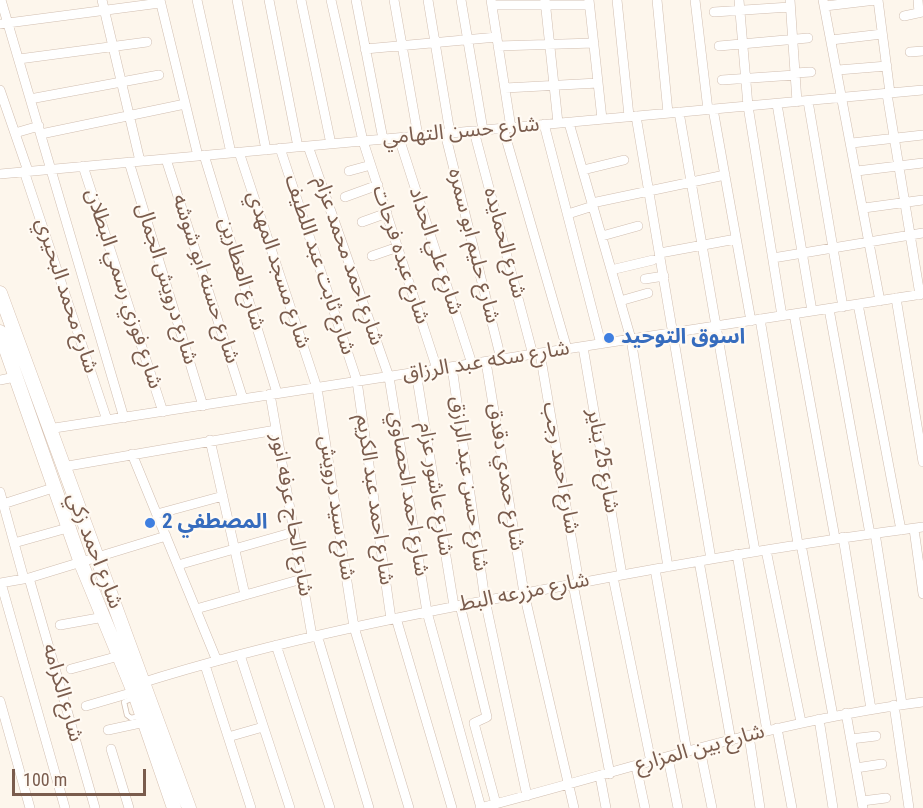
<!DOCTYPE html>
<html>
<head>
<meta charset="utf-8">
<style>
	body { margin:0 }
	#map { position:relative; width:923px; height:808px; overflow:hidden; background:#fdf6ec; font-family:"Roboto Condensed",sans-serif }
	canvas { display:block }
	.scale { position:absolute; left:12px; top:769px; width:134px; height:27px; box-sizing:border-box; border:3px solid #7a5c4d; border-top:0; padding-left:8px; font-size:18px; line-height:21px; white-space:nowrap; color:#7a5c4d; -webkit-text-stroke:4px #fffaf3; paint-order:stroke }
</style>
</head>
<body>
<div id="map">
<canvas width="923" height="808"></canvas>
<div class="scale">100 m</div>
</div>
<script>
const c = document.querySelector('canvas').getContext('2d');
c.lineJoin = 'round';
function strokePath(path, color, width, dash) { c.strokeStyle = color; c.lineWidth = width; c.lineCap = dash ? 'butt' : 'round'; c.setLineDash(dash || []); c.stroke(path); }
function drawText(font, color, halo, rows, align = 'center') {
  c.font = font + ' "Roboto Condensed","Noto Sans Arabic",sans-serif'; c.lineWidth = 4.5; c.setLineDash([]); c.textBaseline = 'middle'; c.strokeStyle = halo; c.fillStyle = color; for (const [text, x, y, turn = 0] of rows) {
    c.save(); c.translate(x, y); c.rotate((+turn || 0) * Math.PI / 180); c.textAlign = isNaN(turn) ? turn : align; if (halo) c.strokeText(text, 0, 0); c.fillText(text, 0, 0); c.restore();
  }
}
const lane = new Path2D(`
	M133,698l-9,4 3,13 4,3 9,-2`);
const street = new Path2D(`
	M1,0l123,418
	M102,0l38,161
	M160,0l38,156
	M197,0l34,153
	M237,0l29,150
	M269,0l29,147
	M301,0l30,144
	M331,0l32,141 74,228
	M356,0l27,139
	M394,0l24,136
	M428,0l22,133
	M461,0l22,130
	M491,0l20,128
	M545,0l13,123
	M589,0l13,119
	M617,0l12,116
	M657,0l11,113
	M695,0l13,110
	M739,0l9,106 34,210
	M790,0l7,102
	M823,0l57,301
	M878,0l12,93
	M918,0l1,13
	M492,5h97
	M825,6l51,-6
	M714,12l76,-5
	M904,16l19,-4
	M0,24l160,-21
	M831,40l51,-6
	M498,46l96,-3
	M719,46l89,-8
	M365,49l132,-12
	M910,52l13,-1
	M19,59l128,-17
	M838,70l49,-4
	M795,73l16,-1
	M722,80l73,-5
	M505,88l93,-5
	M0,90l28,81
	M887,94l33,201
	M30,99l129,-24
	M808,101l35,206
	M777,104l35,207
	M713,109l38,212
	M679,112l76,439
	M636,116l75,443
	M569,123l62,216 37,228
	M544,124l57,220
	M503,128l64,221
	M474,131l59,224
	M15,133l24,-7
	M445,133l56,226
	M41,134l144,-30
	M399,138l73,226
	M852,143l71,-8
	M308,146l81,231 38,235 54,196
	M280,148l77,233 34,238
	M239,152l78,236 37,239 55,181
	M204,155l73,238
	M166,159l77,240
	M129,162l74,244
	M83,166l80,246
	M583,170l41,-10
	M24,171l83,249
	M349,171l22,-6
	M857,171l66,-8
	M0,174l923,-84
	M345,197l33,-12
	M592,203l133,-28
	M864,208l59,-8
	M568,214l25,-8
	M362,222l25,-9
	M602,236l36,-10
	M660,253l76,-14
	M372,256l26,-9
	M773,258l150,-25
	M611,270l42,-10
	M645,279l19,-3
	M896,298l27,164
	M620,301l28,-8
	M858,304l43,226
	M829,309l41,225
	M794,314l41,224
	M760,319l38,225
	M583,347l39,228
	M540,353l39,230
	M486,362l38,231 50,215
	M452,367l33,233 42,196
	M416,372l38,234
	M0,380l15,-3
	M270,394l42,242
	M48,429l875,-135
	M210,440l35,155
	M132,454l85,207
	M62,467l214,-37
	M0,492l24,87
	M3,504l53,-17
	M157,514l66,-18
	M914,529l9,65
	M875,533l27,171
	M843,537l28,172
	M14,543l57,-16
	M801,544l32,172
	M766,550l35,172
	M737,554l30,177
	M699,561l32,180
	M178,565l116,-33
	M655,569l32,183
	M613,577l38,185
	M29,578l66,230
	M0,583l29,-5 137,-42
	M1,583l64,225
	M573,584l37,190
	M460,605l27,112 -13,6 22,81
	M196,609l106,-30
	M396,618l56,190
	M60,625l44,-8
	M317,635l52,173
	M276,645l54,163
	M240,655l50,153
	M205,665l46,143
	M71,669l48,-13
	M138,684c142,-45 289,-73 436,-100 116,-22 232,-42 349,-57
	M0,701l30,107
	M894,705l15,103
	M86,706l48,-14
	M846,713l17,95
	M819,719l14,89
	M777,728l15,80
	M108,730l37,-8
	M749,736l11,72
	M228,737l35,-10
	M851,739l25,-3
	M111,749l18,59
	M700,749l12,59
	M668,758l10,50
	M636,766l9,42
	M856,768l26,-4
	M600,776l6,32
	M862,801l24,-3
	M480,808c147,-38 292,-87 443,-106`);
const secondary = new Path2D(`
	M0,293l189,515
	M0,332l81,231 55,134 38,111`);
strokePath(lane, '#d1beb0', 6);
strokePath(street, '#d1beb0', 10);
strokePath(secondary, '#d6c0b0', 15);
strokePath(lane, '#fff', 4.5);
strokePath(street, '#fff', 9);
strokePath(secondary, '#fff', 14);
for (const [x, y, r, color] of [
	[609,338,6,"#3f7fe0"],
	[150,523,6,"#3f7fe0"]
]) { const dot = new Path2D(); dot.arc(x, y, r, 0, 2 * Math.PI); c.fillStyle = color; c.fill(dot); strokePath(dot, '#fffaf3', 2); }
drawText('21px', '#7a5c4d', '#fffaf3', [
	["شارع حسن التهامي",461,132,-5],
	["شارع الحمايده",504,243,75],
	["شارع حليم ابو سمره",473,246,76],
	["شارع علي الحداد",435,251,72],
	["شارع عبده فرحات",400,255,72],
	["شارع احمد محمد عزام",348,261,71],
	["شارع ثابت عبد اللطيف",319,265,72],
	["شارع مسجد المهدي",278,270,72],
	["شارع العطارين",241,274,73],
	["شارع حسنه ابو شوشه",205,279,72],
	["شارع درويش الجمال",166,284,73],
	["شارع فوزي رسمي البطلان",123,289,72],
	["شارع محمد البحيري",66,296,72],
	["شارع سكه عبد الرزاق",486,362,-9],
	["شارع 25 يناير",602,461,80],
	["شارع احمد رجب",560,468,80],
	["شارع حمدي دقدق",505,477,81],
	["شارع حسن عبد الرازق",468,484,82],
	["شارع عاشور عزام",435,489,81],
	["شارع احمد الحصاوي",408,494,81],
	["شارع احمد عبد الكريم",374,500,82],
	["شارع سيد درويش",336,508,81],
	["شارع الحاج عرفه انور",291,515,80],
	["شارع احمد زكي",94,551,69],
	["شارع مزرعه البط",524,593,-11],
	["شارع الكرامه",62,693,74],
	["شارع بين المزارع",700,749,-15]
]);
drawText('bold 21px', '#366cbe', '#fffaf3', [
	["اسوق التوحيد",621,338],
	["المصطفي 2",162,523]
], 'left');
</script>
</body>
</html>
